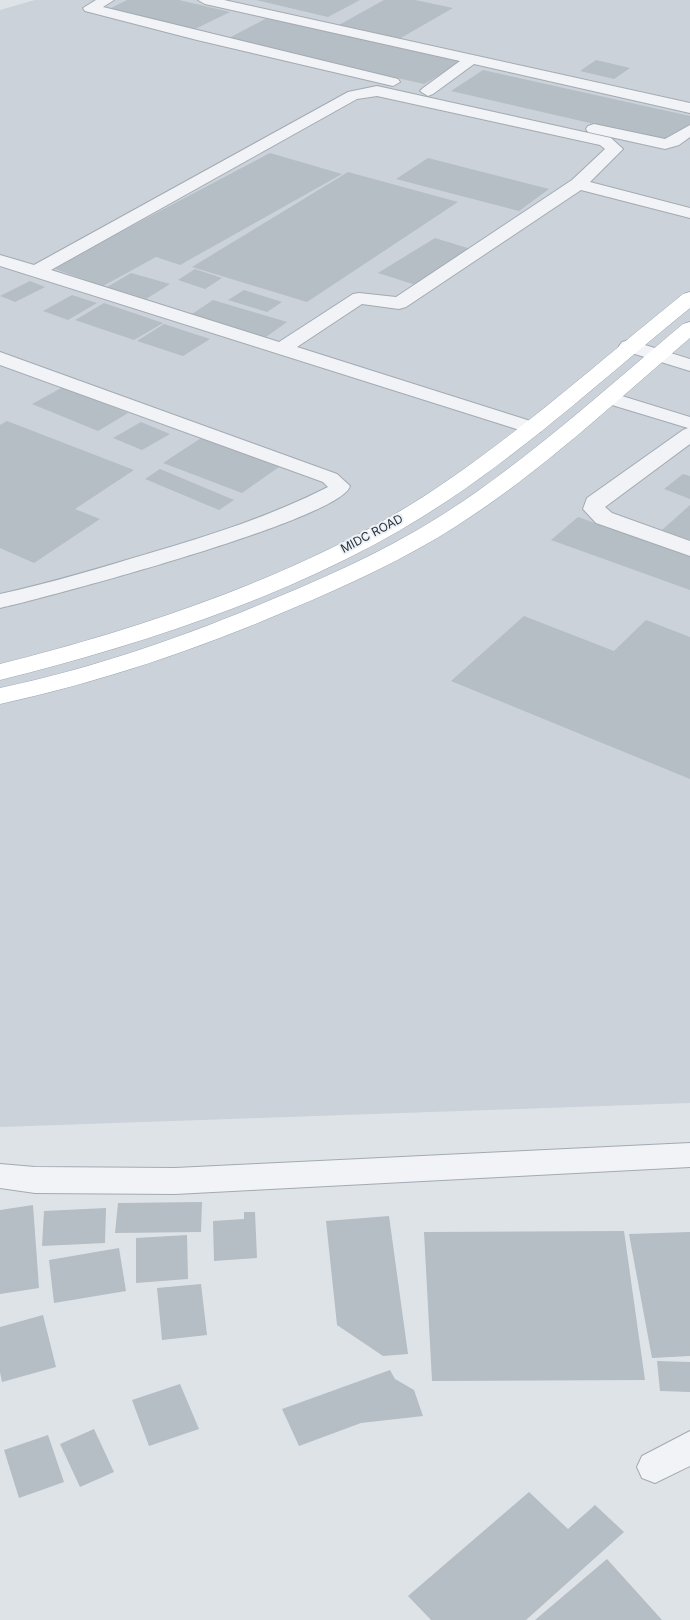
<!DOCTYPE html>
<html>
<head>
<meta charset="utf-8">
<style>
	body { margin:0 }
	canvas { display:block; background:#dee3e8 }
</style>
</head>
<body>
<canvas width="690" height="1620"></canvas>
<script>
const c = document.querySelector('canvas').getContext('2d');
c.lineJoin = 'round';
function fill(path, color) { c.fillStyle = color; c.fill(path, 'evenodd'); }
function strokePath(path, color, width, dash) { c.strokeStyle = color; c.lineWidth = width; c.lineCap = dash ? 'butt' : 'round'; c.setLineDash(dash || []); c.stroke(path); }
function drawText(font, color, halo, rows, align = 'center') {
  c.font = font + ' Inter,sans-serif'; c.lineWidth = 4; c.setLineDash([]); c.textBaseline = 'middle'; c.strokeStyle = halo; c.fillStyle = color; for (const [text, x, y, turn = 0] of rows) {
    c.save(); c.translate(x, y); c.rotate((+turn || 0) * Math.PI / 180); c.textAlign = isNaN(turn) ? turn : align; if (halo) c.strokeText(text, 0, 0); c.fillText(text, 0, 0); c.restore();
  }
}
fill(new Path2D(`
	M35,0h655v1103l-690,24v-1117z`), '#ccd2da');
fill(new Path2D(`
	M127,0h52l51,12 -37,18 -86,-20z
	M256,0h104l-32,17z
	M384,0h31l38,8 -54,31 -62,-13z
	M269,17l194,44 -39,23 -197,-45z
	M596,60l34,8 -16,11 -34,-8z
	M483,70l207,46v8l-22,17 -217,-50z
	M270,153l72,21 -162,91 -24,-8 -53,29 -51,-18z
	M428,158l121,31 -30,22 -123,-32z
	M348,172l110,30 -151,100 -115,-35z
	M435,238l39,12 -55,36 -41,-13z
	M195,269l27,9 -17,11 -27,-9z
	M131,273l39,11 -24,15 -39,-12z
	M30,281l15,6 -30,15 -15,-6z
	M244,290l38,12 -15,10 -39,-12z
	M72,295l25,8 -29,17 -25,-9z
	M213,300l74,22 -21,15 -74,-23z
	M104,303l59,20 -29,17 -59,-20z
	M164,324l46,15 -27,17 -46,-15z
	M63,387l65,26 -30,18 -66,-27z
	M7,421l127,49 -59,39 25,10 -66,44 -34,-15v-123z
	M141,422l29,12 -28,16 -29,-12z
	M201,438l78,29 -37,26 -79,-30z
	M160,469l74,31 -15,10 -74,-31z
	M683,474l7,2v23l-26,-10z
	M690,505v35l-28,-10z
	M578,517l112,40v33l-139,-50z
	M524,616l90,35 32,-31 44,17v142l-239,-98z
	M202,1202l-1,30 -86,1 3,-30z
	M33,1205l6,83 -39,6v-84z
	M106,1208l-1,35 -63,3 2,-35z
	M244,1212h11l2,46 -43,3 -1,-40 31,-2z
	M389,1216l19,138 -25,2 -46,-31 -11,-104z
	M624,1231l21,149 -213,1 -8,-149z
	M690,1232v124l-38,2 -23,-124z
	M187,1235l1,44 -52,4v-45z
	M119,1248l7,43 -72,12 -5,-43z
	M201,1284l6,51 -45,5 -5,-52z
	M43,1315l13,52 -54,15 -2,-10v-45z
	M657,1361l33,1v30l-30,-1z
	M390,1370l5,9 19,11 9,26 -62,7 -62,23 -17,-37z
	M180,1384l19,45 -50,17 -17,-46z
	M94,1429l20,43 -34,15 -20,-43z
	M48,1435l16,47 -45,16 -15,-48z
	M529,1492l39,37 27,-24 29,27 -98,88h-95l-23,-24z
	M607,1559l55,61h-127z`), '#b5bdc5');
const minor = new Path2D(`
	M96,0h18l-11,7 295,72 2,3 -7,4 -196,-46 -112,-29 -2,-3z
	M198,0h26l466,103v10l-216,-49 -41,30 -5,2 -8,-5 3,-3 37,-27 -255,-57z
	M377,86l234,52 12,11 -33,33 100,26v10l-109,-28 -175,117 -7,2 -37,-5 -65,43 243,77 3,4 -3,4 -7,2 -7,-2 -526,-166v-11l34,10 314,-173zM377,96l223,49 5,4 -33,31 -176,117 -37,-4 -6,1 -74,48 -228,-72 306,-171z
	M594,124l71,15 25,-14v12l-11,8 -14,4 -77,-17 -2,-3 2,-3z
	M629,340l61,19v12l-68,-21 -3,-4 3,-4z
	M0,352l337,122 13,12c-8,33 -305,112 -350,122v-14c51,-11 100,-26 150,-41 61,-18 121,-37 178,-66l-5,-5 -323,-117z
	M609,392l81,25v27l-85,63 7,6 78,28v15l-94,-33 -13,-14 4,-11 96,-68 5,-2 -86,-26 -3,-4 3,-4z
	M690,1143v24l-515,27 -140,-1 -35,-5v-24l35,3 140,1z
	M690,1431v35l-35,17 -13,-5 -5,-11 5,-11z`);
const major = new Path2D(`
	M690,292v16c-79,64 -155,134 -240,191 -130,88 -298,143 -450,181v-16c144,-36 311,-92 435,-175 87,-58 166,-129 248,-195z
	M690,322v16c-75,64 -149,134 -232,187 -53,34 -110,60 -167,84 -95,41 -191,73 -291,95v-16c94,-20 184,-51 273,-89 66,-27 130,-57 189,-97 78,-53 149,-118 221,-178z`);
strokePath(minor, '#a3aab2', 2);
strokePath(major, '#9da9b4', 1);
fill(minor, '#f1f3f6');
fill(major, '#fff');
drawText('12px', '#27323f', '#eef2f6', [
	["MIDC ROAD",372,534,-28]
]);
</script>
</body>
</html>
